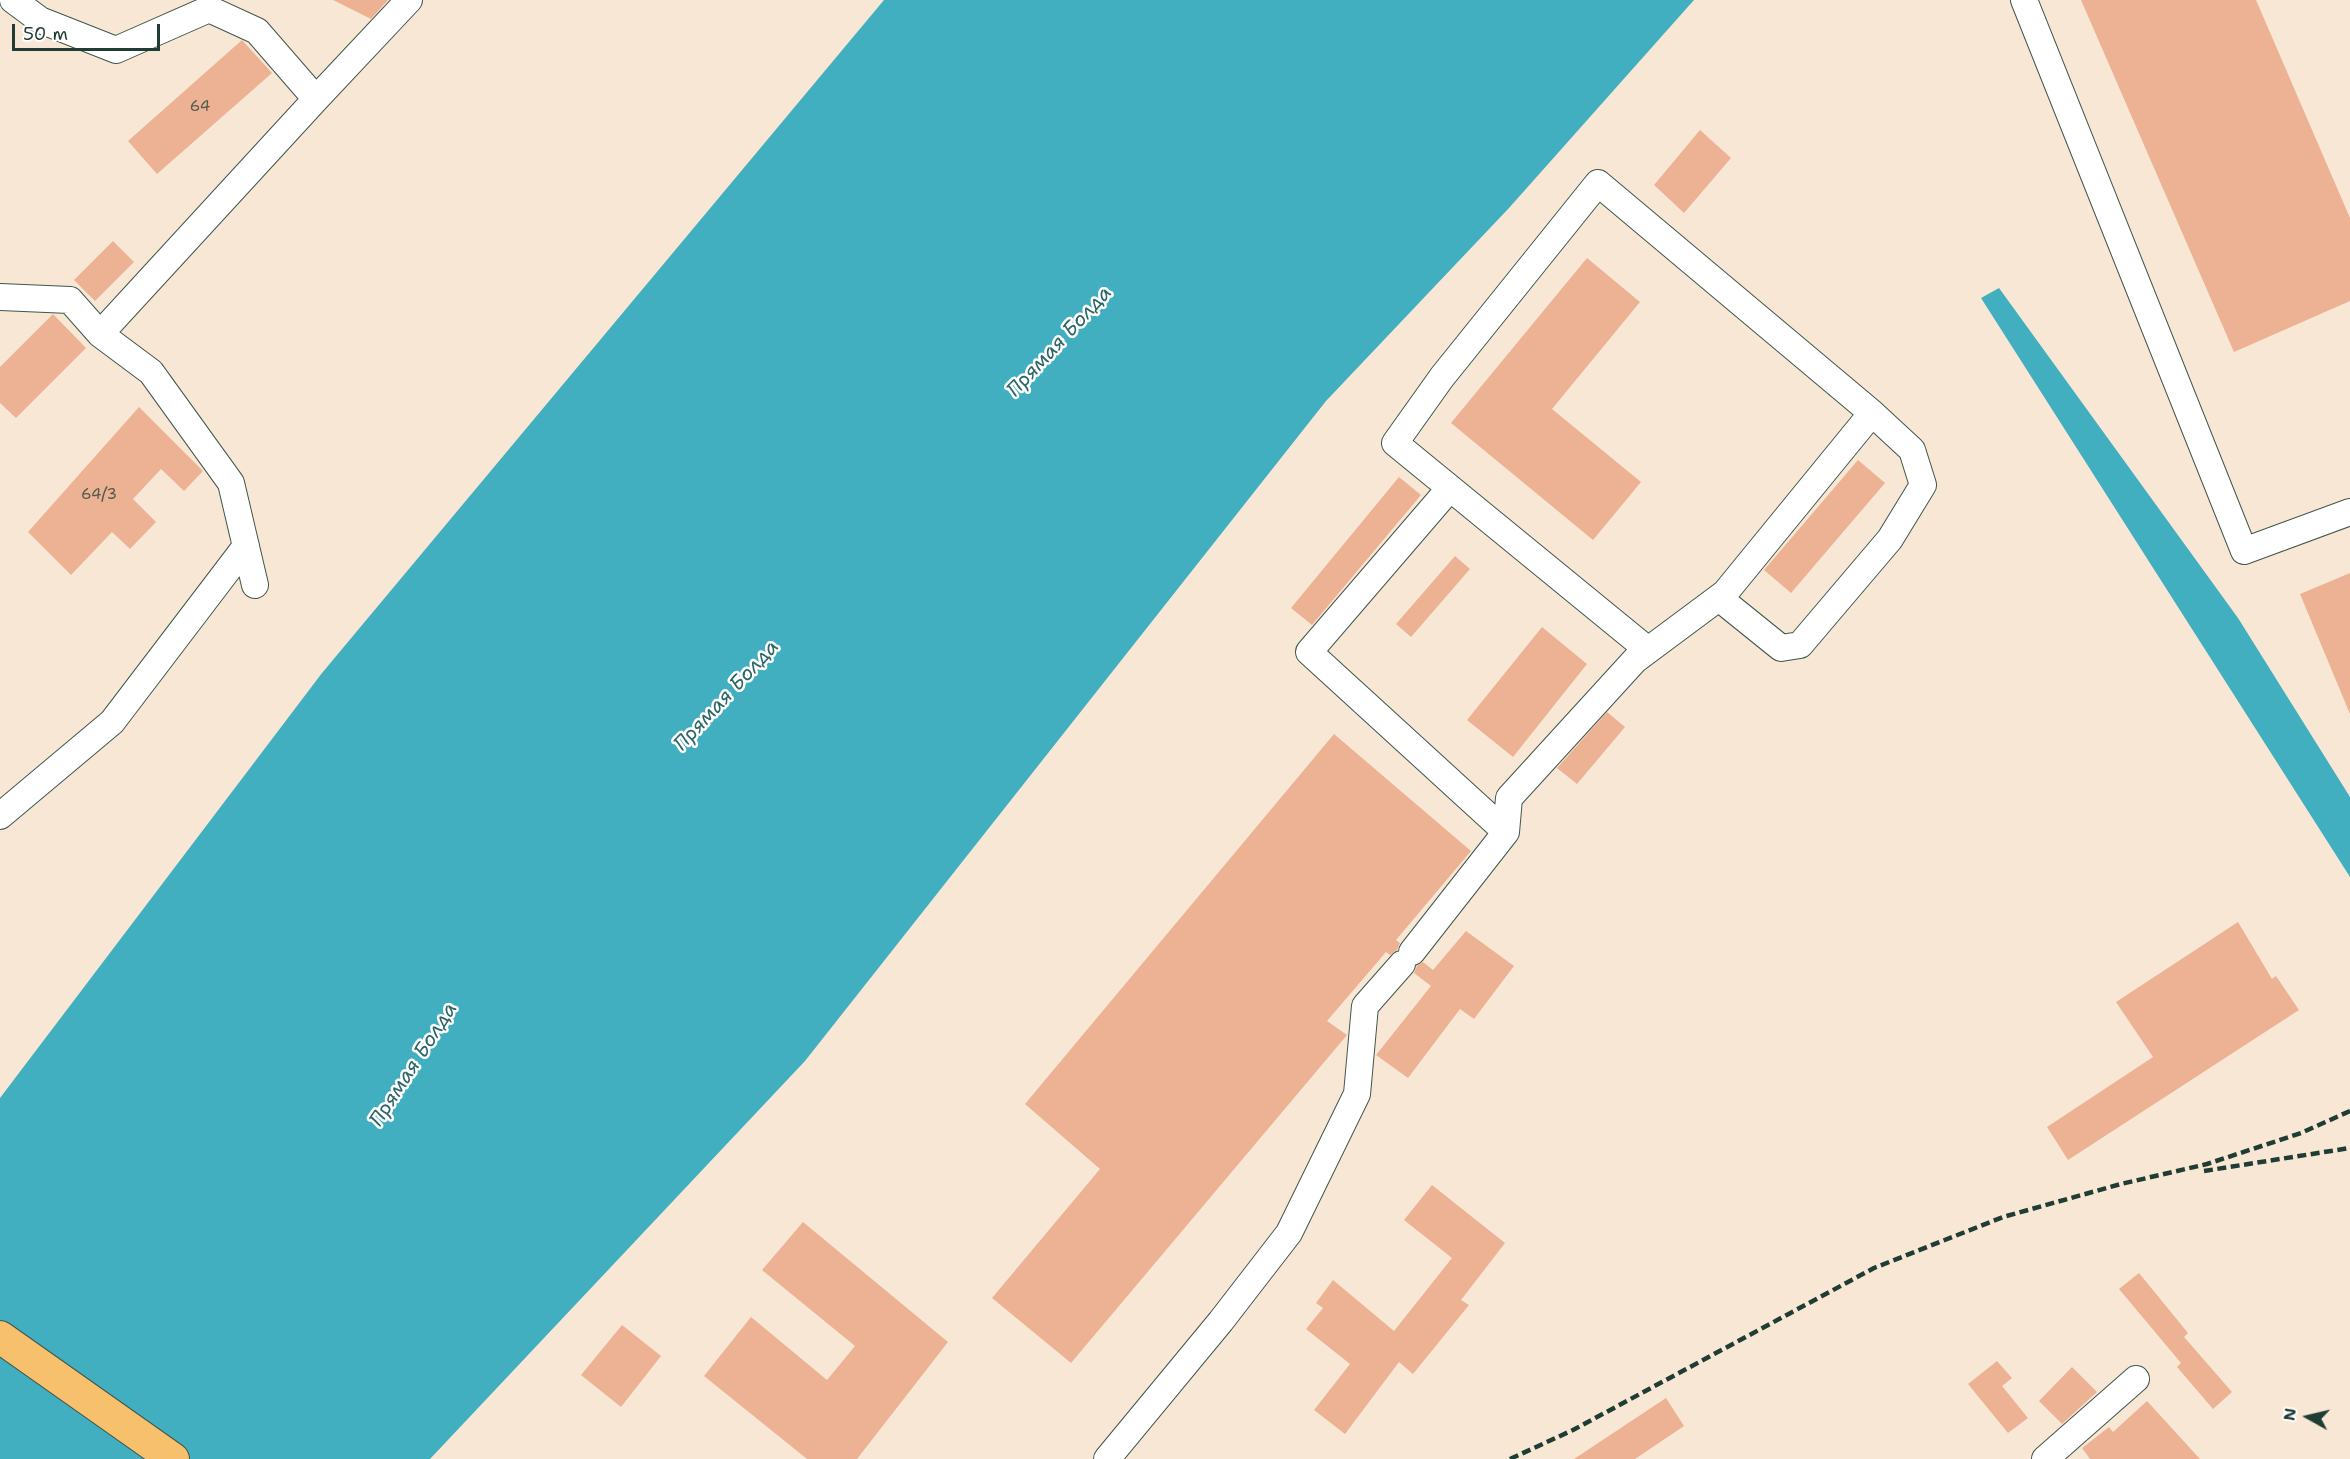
<!DOCTYPE html>
<html>
<head>
<meta charset="utf-8">
<style>
	body { margin:0 }
	#map { position:relative; width:2350px; height:1459px; overflow:hidden; background:#f8e7d5; font-family:"Shantell Sans",sans-serif }
	canvas { display:block }
	.north { position:absolute; left:2278px; top:1387px; width:60px; height:60px; -webkit-text-stroke:4px #fff; paint-order:stroke; rotate:278deg; font-size:16px; font-weight:700; line-height:24px; text-align:center; color:#1f3d34 }
	.north::after { content:''; display:block; margin:auto; width:21px; height:27px; background:#1f3d34; clip-path:polygon(50% 0,100% 100%,50% 72%,0 100%) }
	.scale { position:absolute; left:12px; top:24px; width:148px; height:27px; box-sizing:border-box; border:3px solid #1f3d34; border-top:0; padding-left:8px; font-size:18px; line-height:21px; white-space:nowrap; color:#1f3d34; -webkit-text-stroke:4px #fff; paint-order:stroke }
</style>
</head>
<body>
<div id="map">
<canvas width="2350" height="1459"></canvas>
<div class="north">N</div>
<div class="scale">50 m</div>
</div>
<script>
const c = document.querySelector('canvas').getContext('2d');
c.lineJoin = 'round';
function fill(path, color) { c.fillStyle = color; c.fill(path, 'evenodd'); }
function strokePath(path, color, width, dash) { c.strokeStyle = color; c.lineWidth = width; c.lineCap = dash ? 'butt' : 'round'; c.setLineDash(dash || []); c.stroke(path); }
function drawText(font, color, halo, rows, align = 'center') {
  c.font = font + ' "Shantell Sans",sans-serif'; c.lineWidth = 5; c.setLineDash([]); c.textBaseline = 'middle'; c.strokeStyle = halo; c.fillStyle = color; for (const [text, x, y, turn = 0] of rows) {
    c.save(); c.translate(x, y); c.rotate((+turn || 0) * Math.PI / 180); c.textAlign = isNaN(turn) ? turn : align; if (halo) c.strokeText(text, 0, 0); c.fillText(text, 0, 0); c.restore();
  }
}
fill(new Path2D(`
	M884,0h810l-185,208 -183,193 -521,660 -375,398h-430v-361l322,-425z
	M1999,288l239,330 112,179v80l-369,-579z`), '#42afc0');
fill(new Path2D(`
	M333,0h55l-17,19z
	M2081,0h175l94,218v83l-116,51z
	M242,40l30,33 -115,101 -29,-33z
	M1700,130l31,28 -47,55 -30,-28z
	M113,241l21,21 -39,39 -21,-21z
	M1587,258l53,44 -88,107 89,73 -48,58 -142,-117z
	M53,314l33,34 -70,70 -16,-15v-36z
	M139,407l64,64 -19,20 -23,-22 -28,30 23,23 -26,27 -18,-17 -41,43 -43,-43z
	M1858,460l27,23 -94,110 -27,-23z
	M1399,477l22,18 -109,130 -21,-17z
	M1455,556l15,13 -59,68 -15,-13z
	M2350,573v141l-50,-120z
	M1542,627l45,37 -74,93 -46,-37z
	M1607,712l18,15 -48,57 -20,-16z
	M1334,734l137,117 -75,89 4,3 -3,7 -7,5 -4,-3 -59,69 20,14 -276,328 -79,-65 108,-129 -75,-65z
	M2238,922l34,57 4,-3 23,34 -231,150 -21,-33 106,-70 -37,-55z
	M1466,931l48,35 -40,53 -14,-10 -52,69 -32,-23 55,-69 -17,-13 3,-7 6,-4 10,8z
	M1432,1185l73,58 -44,57 8,5 -56,69 -14,-12 -54,72 -31,-24 36,-46 -44,-35 17,-21 -7,-5 17,-23 61,51 58,-73 -48,-38z
	M803,1222l145,120 -91,117h-50l-103,-83 47,-59 76,63 28,-34 -93,-76z
	M2139,1273l49,60 -4,4 48,55 -19,17 -36,-42 4,-4 -62,-74z
	M622,1325l39,31 -40,51 -40,-32z
	M1997,1361l15,17 -10,8 26,32 -20,15 -40,-49z
	M2072,1367l25,25 -35,32 -23,-23z
	M1666,1398l18,28 -49,33h-61z
	M2147,1401l53,58h-110l-8,-11 27,-21 4,5z`), '#ecb293');
const minor = new Path2D(`
	M13,0l27,20 76,30 93,-41 48,22 59,68
	M2024,0l220,551 106,-39
	M0,297l70,3 30,34 51,38 80,111 24,102
	M100,334l216,-235 93,-99
	M1450,488l-141,164 197,180
	M1719,598l62,50 19,-3 90,-106 33,-54 -11,-35 -40,-37
	M0,816l112,-94 134,-176
	M1412,952l94,-120 3,-34 126,-138 90,-67 147,-180 -274,-230 -156,194 -47,66 253,207
	M1107,1459l114,-138 68,-88 68,-139 8,-88 37,-42
	M2045,1459l91,-80`);
const major = new Path2D(`
	M0,1337l173,122`);
strokePath(minor, '#40564c', 28);
strokePath(major, '#40564c', 34);
strokePath(minor, '#fff', 26);
strokePath(major, '#f7c06c', 32);
strokePath(new Path2D(`
	M2204,1171l146,-23
	M1510,1459l63,-29 301,-162 129,-51 118,-33 86,-20 94,-31 49,-22`), '#1f3d34', 4.5, [9, 4.5]);
drawText('15px', '#525a4c', null, [
	["64",200,107],
	["64/3",99,495]
]);
drawText('italic 20px', '#2b6565', '#fff', [
	["Прямая Болда",1060,342,-47],
	["Прямая Болда",727,696,-47],
	["Прямая Болда",414,1065,-57]
]);
</script>
</body>
</html>
